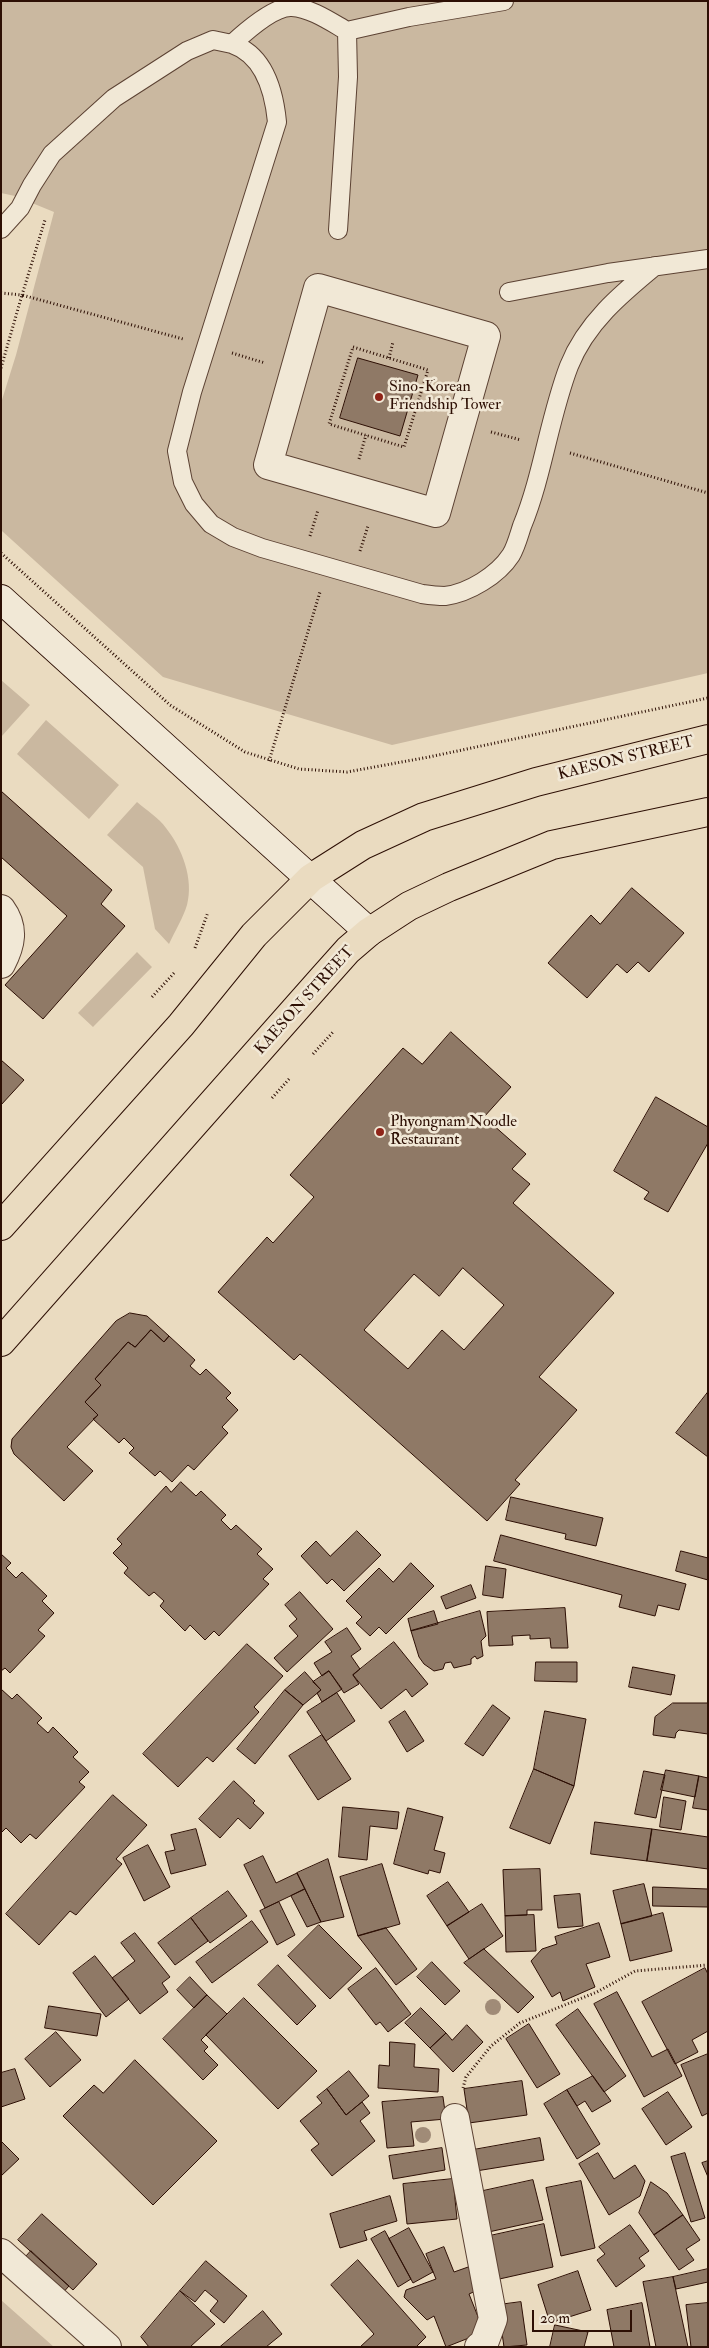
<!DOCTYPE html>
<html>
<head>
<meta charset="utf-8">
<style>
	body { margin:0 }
	#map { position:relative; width:709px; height:2348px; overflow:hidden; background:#eadbc0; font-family:"IM FELL Double Pica",serif }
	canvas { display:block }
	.frame { position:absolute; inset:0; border:2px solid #2d0f04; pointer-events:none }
	.scale { position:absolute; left:532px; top:2310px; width:100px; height:22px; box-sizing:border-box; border:2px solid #2d0f04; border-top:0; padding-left:6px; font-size:15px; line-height:18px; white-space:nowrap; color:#2d0f04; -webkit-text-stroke:4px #f1e8d6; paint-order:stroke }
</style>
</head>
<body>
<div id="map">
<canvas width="709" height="2348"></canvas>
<div class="frame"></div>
<div class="scale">20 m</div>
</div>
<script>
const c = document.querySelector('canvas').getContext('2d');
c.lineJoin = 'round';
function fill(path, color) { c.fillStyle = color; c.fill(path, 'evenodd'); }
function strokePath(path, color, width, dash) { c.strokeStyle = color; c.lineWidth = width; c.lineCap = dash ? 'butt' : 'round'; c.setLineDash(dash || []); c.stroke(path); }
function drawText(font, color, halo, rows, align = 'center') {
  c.font = font + ' "IM FELL Double Pica",serif'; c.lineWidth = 5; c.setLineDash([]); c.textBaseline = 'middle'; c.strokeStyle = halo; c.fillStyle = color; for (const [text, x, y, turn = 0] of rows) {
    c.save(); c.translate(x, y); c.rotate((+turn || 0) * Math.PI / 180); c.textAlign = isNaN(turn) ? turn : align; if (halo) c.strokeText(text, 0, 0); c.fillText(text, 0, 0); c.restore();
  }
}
fill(new Path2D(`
	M1,1h707v672l-316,72 -229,-68 -161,-146 -1,-128 15,-48 38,-143 -39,-16 -14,-3z
	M1,680l29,25 -29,32z
	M46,720l73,65 -30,34 -72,-65z
	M137,802c9,8 22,16 29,26 16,20 28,51 21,77 -4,13 -12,26 -18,39l-14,-15 -12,-62 -36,-32z
	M137,952l15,15 -59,60 -15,-14z
	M1,2300l53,47h-53z`), '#cab8a0');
const building = new Path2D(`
	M358,358l60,17 -18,61 -60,-18z
	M1,791l111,99 -11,14 24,22 -82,93 -38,-34 62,-69 -66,-59z
	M632,888l52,45 -35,39 -11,-10 -11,11 -10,-9 -30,34 -39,-35 43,-48 9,9z
	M451,1032l60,55 -27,30 42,37 -14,15 18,15 -17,19 101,90 -75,84 38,33 -62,70 5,4 -33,37 -187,-167 -6,6 -76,-68 49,-55 6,6 41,-46 -24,-22 113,-127 19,16zM463,1268l41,37 -40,45 -22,-20 -34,39 -44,-39 50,-56 25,22z
	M1,1060l23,20 -23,25z
	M656,1097l52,30v16l-40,69 -24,-13 5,-7 -35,-21z
	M130,1313l17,3 22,20 -5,6 -13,-12 -16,17 -7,-5 -33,37 6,6 -16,17 13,13 -31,32 26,24 -29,30 -50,-47 -3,-7 1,-8 104,-118z
	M151,1330l13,12 5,-6 26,24 -5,6 10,9 6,-6 25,24 -5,5 12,12 -16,17 6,6 -34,37 -6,-5 -16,17 -12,-11 -5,5 -26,-23 5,-5 -10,-10 -5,5 -26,-24 5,-4 -13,-13 16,-17 -6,-6 33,-37 7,5z
	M708,1392v65l-32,-24z
	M181,1482l15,14 5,-5 25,24 -5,5 10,10 5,-5 26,24 -5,5 16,15 -10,10 6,5 -50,52 -5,-5 -9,9 -15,-15 -5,6 -25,-25 4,-5 -10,-9 -5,4 -25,-23 4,-5 -15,-15 9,-9 -5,-5 49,-53 5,6z
	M511,1497l92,21 -7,28 -31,-7 1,-5 -60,-14z
	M357,1531l24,24 -37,36 -12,-12 -5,5 -26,-28 15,-15 14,15z
	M501,1535l185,49 -7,26 -21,-5 -3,11 -36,-9 3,-12 -128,-34z
	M681,1551l27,7v22l-32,-9z
	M1,1554l10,9 -5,5 10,10 6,-6 25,24 -5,5 12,12 -16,17 7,6 -35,37 -5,-5 -4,3z
	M411,1563l23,23 -48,48 -7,-7 -9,9 -14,-13 6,-6 -16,-16 33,-33 14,14z
	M486,1566l20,3 -3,29 -20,-3z
	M471,1585l5,13 -30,11 -5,-12z
	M300,1592l33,37 -46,43 -13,-14 24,-22 -9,-10 8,-7 -12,-14z
	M565,1608l3,40h-17l-1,-10 -20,1v-4l-18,1 1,9 -24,1 -2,-34z
	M434,1611l4,13 -27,7 -3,-12z
	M480,1611l6,25 -5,5 2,15 -6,3 -2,-3 -4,3v5l-17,4 -3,-6 -6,1 -2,6 -9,2 -10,-7 -5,-7 -8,-26z
	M347,1628l14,21 -10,7 9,13 -7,6 6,9 -15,9 -15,-22 -7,5 -8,-13 18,-11 -7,-10z
	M394,1642l34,42 -16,13 -6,-8 -25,20 -28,-34z
	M247,1644l36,32 -29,31 5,5 -46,50 -6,-5 -29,30 -35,-33z
	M536,1662h41v20l-42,-1z
	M633,1667l42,8 -4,20 -42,-8z
	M329,1671l13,18 -20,13 -5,-9 4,-3 -8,-8z
	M305,1672l16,18 -18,15 -18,-15z
	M1,1689l11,10 5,-5 25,24 -5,5 11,10 5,-6 25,25 -5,5 16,15 -10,10 6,5 -49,52 -6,-5 -9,9 -15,-15 -5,5z
	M285,1690l18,15 -48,59 -18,-15z
	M337,1693l18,28 -29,20 -19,-29z
	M673,1703h35v31l-29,-4 -3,3 -1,5 -22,-3 2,-18z
	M493,1705l17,13 -27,38 -18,-12z
	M405,1711l19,30 -17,11 -18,-30z
	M545,1711l41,8 -12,67 -40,-17z
	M322,1735l29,44 -33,21 -29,-44z
	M534,1769l40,17 -24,58 -40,-16z
	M666,1770l33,6 -4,21 -34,-7z
	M644,1771l21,4 -9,43 -21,-4z
	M699,1776l9,2v32l-15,-2z
	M234,1781l21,20 -2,2 11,10 -14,16 -12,-11 -18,20 -21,-19z
	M113,1795l34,30 -31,34 6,5 -46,51 -6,-4 -31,34 -33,-31z
	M664,1797l22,4 -5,29 -21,-3z
	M343,1807l56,5 -2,17 -27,-3 -3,34 -28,-3z
	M408,1808l35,9 -9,33 11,3 -5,20 -11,-3 -1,4 -34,-10z
	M595,1822l57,7 -5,32 -56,-7z
	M196,1829l10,36 -35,9 -6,-22 10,-2 -4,-15z
	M652,1829l56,8v32l-61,-8z
	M148,1845l22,42 -26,14 -21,-43z
	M263,1856l13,27 21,-10 8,16 -40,19 -21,-43z
	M328,1859l16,58 -23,5 -24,-49z
	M382,1864l18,60 -42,12 -18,-59z
	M540,1869l2,41h-15v5l-22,1 -2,-46z
	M448,1882l21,30 -22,14 -20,-30z
	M644,1884l8,32 -31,8 -8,-33z
	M653,1887l55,2v18l-55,-1z
	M305,1889l16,33 -14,5 -16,-31z
	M228,1891l19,25 -37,27 -19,-25z
	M580,1894l3,32 -25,2 -4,-32z
	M279,1902l16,33 -18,10 -17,-34z
	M482,1904l21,32 -34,23 -22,-33z
	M663,1913l9,38 -42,10 -9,-37z
	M534,1915l2,36 -30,1 -1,-36z
	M191,1918l17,23 -33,24 -17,-22z
	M252,1921l16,21 -56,41 -16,-21z
	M599,1923l11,34 -24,7 9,23 -32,14 -3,-9 -8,5 -21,-36 11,-12 15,-5 -2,-7z
	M319,1925l43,43 -32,31 -42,-43z
	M386,1928l31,41 -21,16 -38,-49z
	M135,1933l35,44 -8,6 6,9 -28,22 -28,-36 23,-17 -14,-18z
	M484,1949l50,48 -16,16 -54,-50z
	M95,1956l34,43 -23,18 -33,-44z
	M432,1962l28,29 -15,14 -28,-28z
	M278,1965l38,41 -19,19 -39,-40z
	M376,1968l35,46 -23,18 -8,-10 -4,3 -28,-36z
	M705,1968l3,6v57l-16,9 6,12 -23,12 -33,-62z
	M190,1977l17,18 -13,13 -17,-18z
	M617,1992l35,65 16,-8 14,27 -38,21 -50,-93z
	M207,1995l20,19 -26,26 7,7 -4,4 14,14 -15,15 -40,-41z
	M244,1998l73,73 -39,38 -72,-74z
	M49,2006l52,8 -4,22 -52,-8z
	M421,2008l25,25 -16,15 -25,-25z
	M578,2009l48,67 -22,16 -48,-67z
	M529,2024l31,50 -23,14 -31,-49z
	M467,2025l16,17 -30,30 -23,-24 16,-15 6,7z
	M56,2032l25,28 -31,27 -25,-28z
	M390,2042l25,2 -1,23 25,2 -1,23 -60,-4 1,-23 10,1z
	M708,2054v59l-6,3 -21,-51z
	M135,2060l82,81 -64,64 -90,-89 31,-31 9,8z
	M15,2069l10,30 -24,8v-34z
	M349,2071l20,25 -23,19 -19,-26z
	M593,2076l18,25 -19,11 -7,-11 -8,5 -10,-16z
	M522,2081l5,34 -58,8 -5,-34z
	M327,2089l19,26 16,-13 8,11 -10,8 15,20 -43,35 -21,-26 8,-6 -19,-23 22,-18 -5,-6z
	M567,2090l33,54 -23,15 -33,-55z
	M668,2092l24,35 -26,18 -24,-36z
	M443,2097l3,22 -35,3 3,24 -27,2 -5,-46z
	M540,2138l4,22 -68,11 -3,-21z
	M1,2141l18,18 -18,17z
	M442,2148l3,22 -52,9 -4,-23z
	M598,2153l16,26 21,-14 10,16 -5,15 -31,19 -30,-51z
	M685,2153l20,65 -14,4 -20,-65z
	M708,2161v16l-6,-14z
	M453,2179l4,40 -50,5 -4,-40z
	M533,2180l10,40 -59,13 -10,-40z
	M581,2181l14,67 -34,8 -15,-68z
	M651,2182l16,11 16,22 -29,20 -15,-22z
	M390,2196l7,25 -33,10 3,9 -27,8 -10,-34z
	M42,2214l55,50 -24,26 -55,-50z
	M683,2215l17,25 -14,9 8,11 -15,10 -25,-35z
	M544,2224l9,43 -58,13 -10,-43z
	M630,2225l19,26 -10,7 6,8 -29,21 -19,-27 8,-6 -6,-7z
	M409,2228l24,44 -20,11 -24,-44z
	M385,2231l26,48 -13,8 -27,-48z
	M444,2247l10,25 17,-6 9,23 -11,5 15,38 -38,15 -12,-31 -7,4 -23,-23 2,-7 30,-11 -10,-25z
	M31,2251l38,35 -9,10 -38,-35z
	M358,2260l68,77 -10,10h-56l14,-13 -43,-49z
	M206,2261l41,35 -23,27 -14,-12 8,-10 -13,-11 -10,12 -15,-11z
	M708,2269v13l-32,7 -3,-12z
	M578,2271l13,39 -41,13 -12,-38z
	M673,2277l15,70h-32l-13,-65z
	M180,2291l35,33 -25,23h-41l-8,-10z
	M521,2302l6,43 -23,2 -6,-42z
	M642,2303l8,44h-36l-7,-37z
	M708,2303v44h-17l-5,-42z
	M263,2311l19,23 -16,13h-46z
	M555,2325l33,7 -4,15h-34z`);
fill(building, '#8f7966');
strokePath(building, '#2d0f04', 1);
const lane = new Path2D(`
	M347,31l62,-14 95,-16
	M232,44c32,11 42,47 45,78l-85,270 -15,59 6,31 11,22 17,20 22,13 29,11 160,46c7,1 15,2 23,2 24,-3 53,-21 66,-41 5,-8 8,-20 11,-29 21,-51 27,-108 47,-160 17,-43 52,-72 86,-100
	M1,229l19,-21 12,-23 20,-31 62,-56 73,-47 26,-11 19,4c13,-12 42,-38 60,-37 19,1 39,15 55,24l1,46 -10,153
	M509,292l99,-19 100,-14`);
const street = new Path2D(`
	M318,288l168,48 -50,177 -168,-48z
	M1,909c14,19 10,36 0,55
	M455,2118l38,201 -9,24 -5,4
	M1,2253l106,94`);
const secondary = new Path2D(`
	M1,599l368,333`);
const primary = new Path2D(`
	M1,1226l180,-201 73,-90 57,-57 52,-33 61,-28 112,-35 172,-43
	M1,1342l322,-364 25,-28 21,-18 40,-26 40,-19 103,-42 156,-33`);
strokePath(lane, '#5c4233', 20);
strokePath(street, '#5c4233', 30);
strokePath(secondary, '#2d0f04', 30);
strokePath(primary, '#2d0f04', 30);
strokePath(new Path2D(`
	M1,293l21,2 23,-75
	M353,347l75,23 -24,77 -75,-23z
	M232,353l33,10
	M389,358l4,-16
	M1,368l21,-73 161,44
	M491,432l30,8
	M570,453l138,40
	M359,459l7,-24
	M310,536l8,-26
	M360,551l8,-25
	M1,553l169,152 75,47 54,17 48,3 82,-15 279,-59
	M269,761l51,-169
	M195,948l13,-36
	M152,997l23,-25
	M313,1054l21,-23
	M272,1098l18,-20
	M463,2088l3,-11 25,-31 29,-23 77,-31 38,-21 73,-6`), '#2d0f04', 3, [1, 2.5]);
strokePath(lane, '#f1e8d6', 18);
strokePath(street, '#f1e8d6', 28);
strokePath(secondary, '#f1e8d6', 28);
strokePath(primary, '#eadbc0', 28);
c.fillStyle = '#a08b77';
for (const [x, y] of [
	[493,2007],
	[423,2135]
]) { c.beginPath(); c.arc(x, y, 8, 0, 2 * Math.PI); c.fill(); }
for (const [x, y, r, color] of [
	[379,397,5,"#8f2418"],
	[380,1132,5,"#8f2418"]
]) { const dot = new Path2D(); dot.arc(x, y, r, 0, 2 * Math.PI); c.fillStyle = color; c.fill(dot); strokePath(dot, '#f1e8d6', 2); }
drawText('16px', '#2d0f04', '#f1e8d6', [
	["Sino-Korean",389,388],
	["Friendship Tower",389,406],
	["Phyongnam Noodle",390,1123],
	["Restaurant",390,1141]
], 'left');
drawText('16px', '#2d0f04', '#f1e8d6', [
	["KAESON STREET",626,759,-14],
	["KAESON STREET",305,1001,-48]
]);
</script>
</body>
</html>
